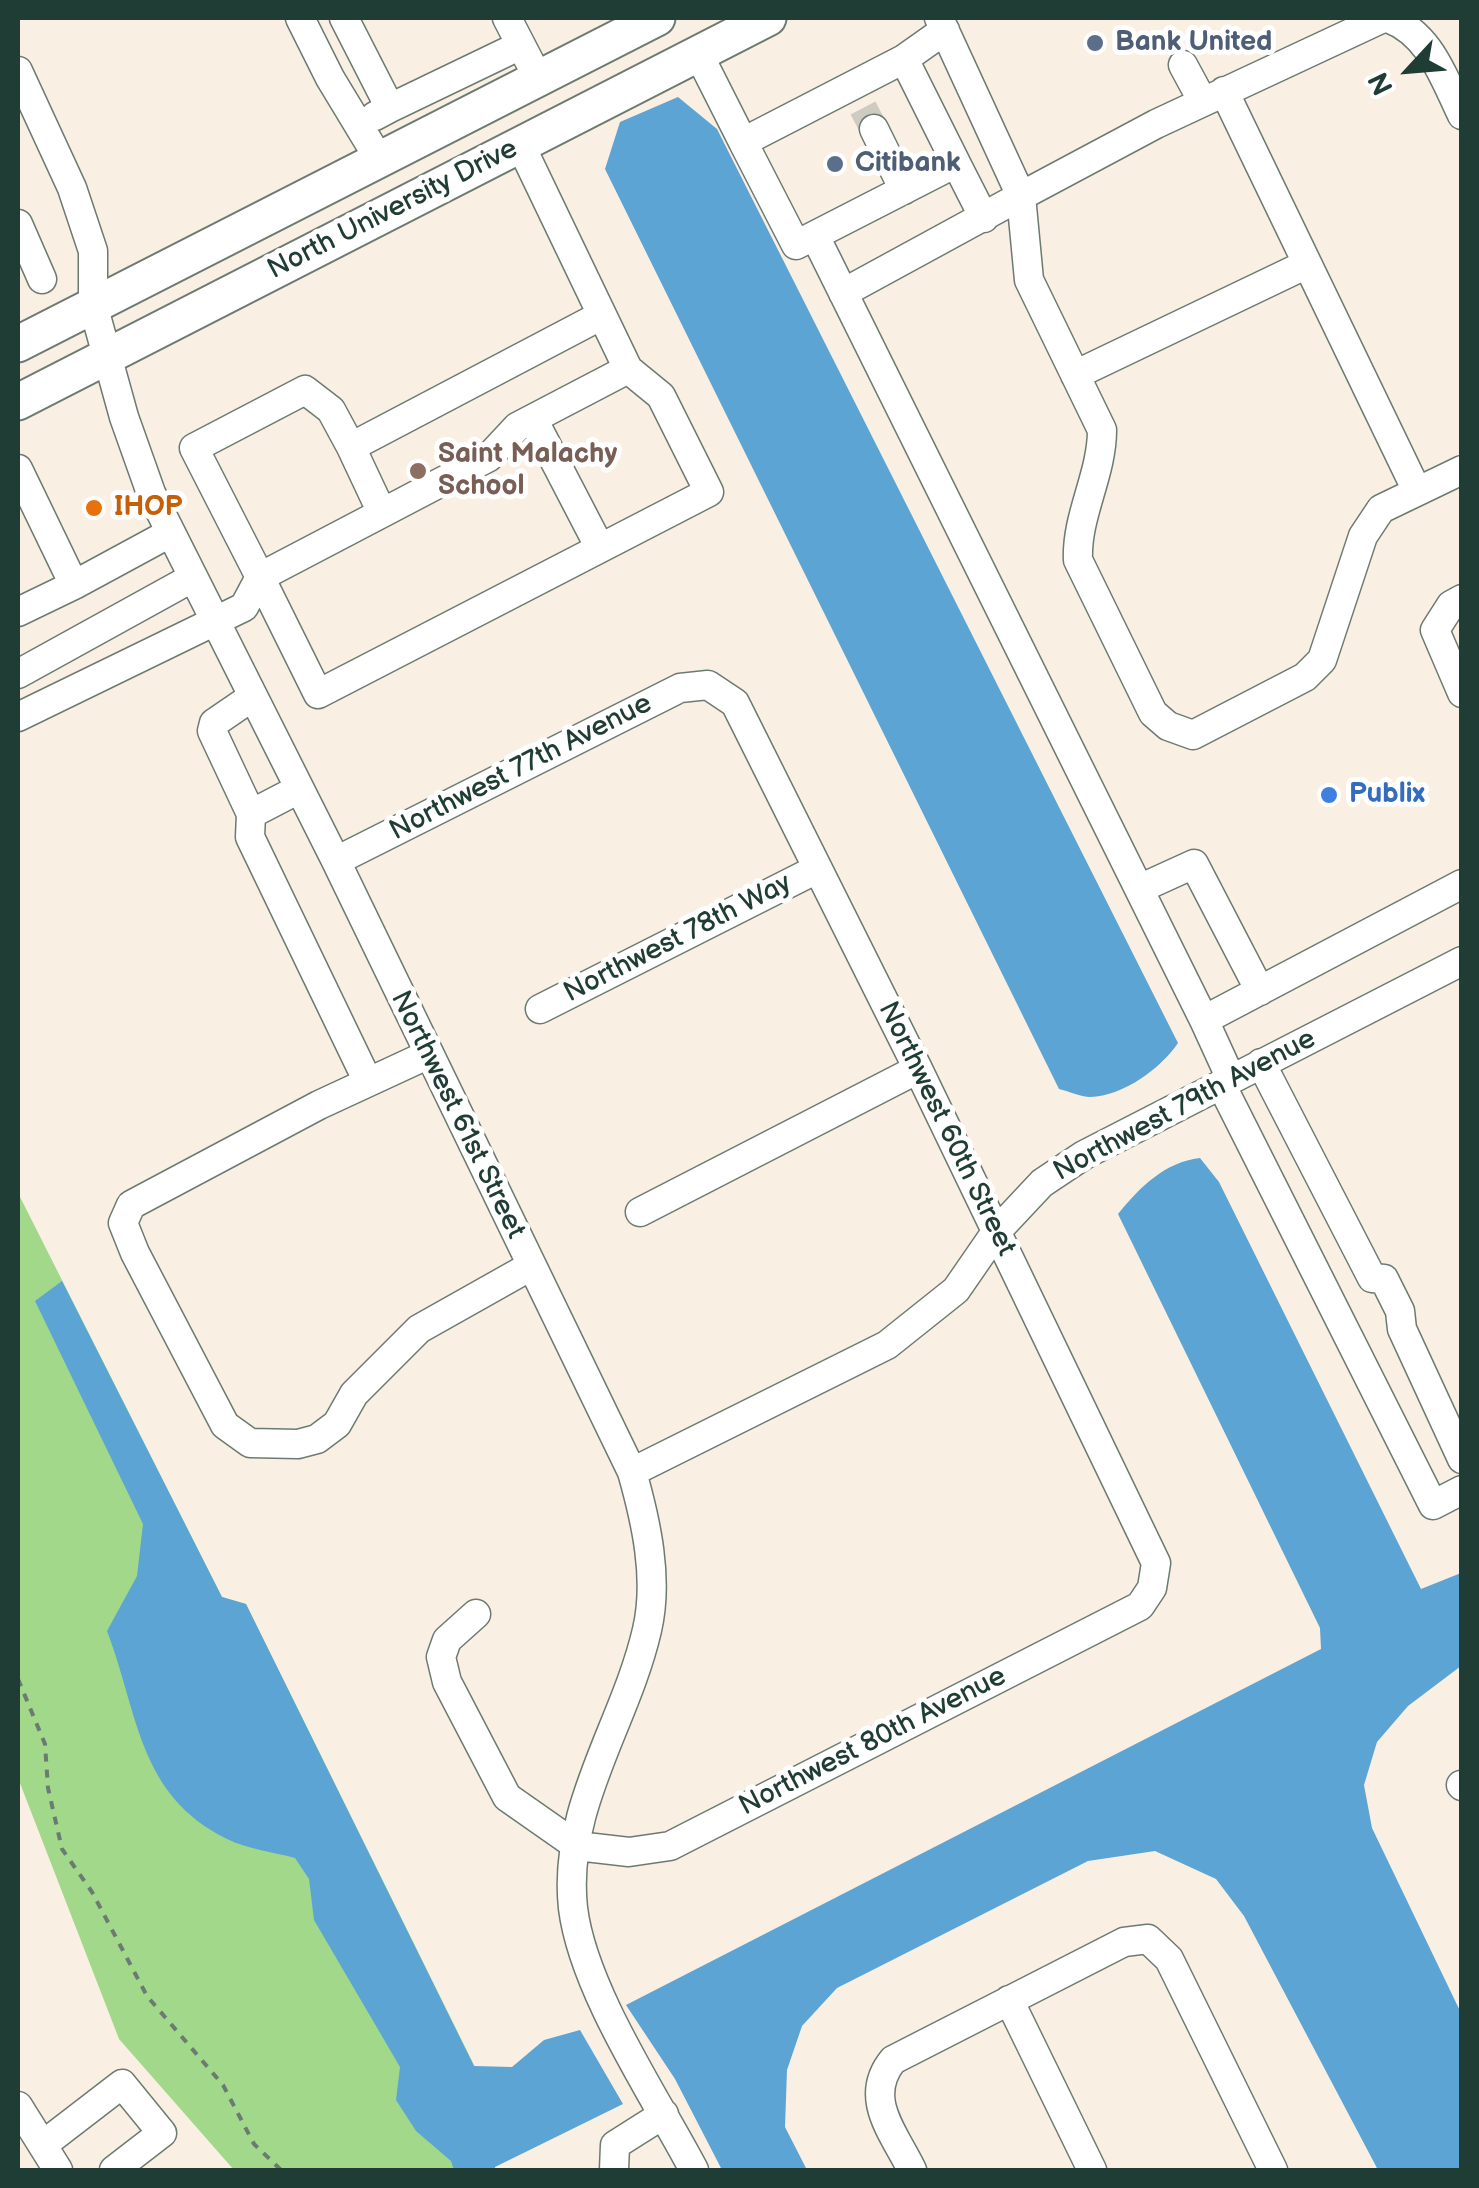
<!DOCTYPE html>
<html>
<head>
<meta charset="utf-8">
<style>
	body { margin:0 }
	#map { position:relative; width:1479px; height:2188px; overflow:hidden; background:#faefe3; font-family:"Balsamiq Sans",sans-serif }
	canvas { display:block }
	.frame { position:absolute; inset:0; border:20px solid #1f3d34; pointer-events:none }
	.north { position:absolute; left:1359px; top:20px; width:100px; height:100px; -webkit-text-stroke:8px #fff; paint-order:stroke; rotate:244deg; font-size:28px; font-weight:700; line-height:40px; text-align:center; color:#1f3d34 }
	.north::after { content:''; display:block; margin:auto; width:35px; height:45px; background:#1f3d34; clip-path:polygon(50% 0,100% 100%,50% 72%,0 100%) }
</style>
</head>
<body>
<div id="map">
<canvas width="1479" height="2188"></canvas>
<div class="frame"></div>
<div class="north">N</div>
</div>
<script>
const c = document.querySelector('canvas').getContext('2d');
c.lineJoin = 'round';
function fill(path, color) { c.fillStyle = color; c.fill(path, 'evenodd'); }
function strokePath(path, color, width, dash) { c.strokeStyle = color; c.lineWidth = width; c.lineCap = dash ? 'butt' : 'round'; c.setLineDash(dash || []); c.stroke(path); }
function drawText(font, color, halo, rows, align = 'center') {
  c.font = font + ' "Balsamiq Sans",sans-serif'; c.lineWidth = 10; c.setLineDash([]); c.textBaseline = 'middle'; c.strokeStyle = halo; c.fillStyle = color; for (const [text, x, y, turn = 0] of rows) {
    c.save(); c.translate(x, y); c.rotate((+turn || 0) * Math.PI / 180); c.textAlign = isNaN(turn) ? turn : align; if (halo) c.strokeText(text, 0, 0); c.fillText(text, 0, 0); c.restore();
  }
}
fill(new Path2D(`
	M18,1193l204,404 24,7 229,463 20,103h-261l-115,-131 -101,-261z`), '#a1d88a');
fill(new Path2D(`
	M678,97l39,32 461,914c-17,25 -54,53 -88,54 -9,0 -22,-6 -31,-8l-454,-920 15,-47z
	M1200,1158l19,24 202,407 40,-16v93l-53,40 -31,36 -13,43 8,43 89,185v157h-83l-134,-254 -28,-37 -61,-28 -67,10 -251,127 -35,38 -15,44 -2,57 22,43h-85l-47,-91 -49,-74 695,-356 -1,-21 -202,-414c22,-27 47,-52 82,-56z
	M62,1281l160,316 24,7 228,462 38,1 32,-27 36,-10 43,74 -128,63v3h-41l-3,-9 -35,-30 -20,-31 4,-33 -86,-147 -5,-41 -14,-21c-22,-6 -48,-9 -68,-19 -89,-44 -88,-124 -120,-208l30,-55 6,-52 -108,-223z`), '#5ca4d3');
strokePath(new Path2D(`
	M863,108l11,21`), '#cecbc0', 28, [28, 14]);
const minor = new Path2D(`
	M300,18l30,60 49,81
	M344,18l46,90 -15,8
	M507,18l31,60
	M1383,18l-227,106 -135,72 8,84 73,150c0,45 -26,86 -24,130l75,153 15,13 25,9 112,-58 17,-17 41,-124 18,-27 81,-39
	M1388,18c42,16 55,58 74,97
	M698,53l45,89 161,-83
	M1183,65l20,37
	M18,71l54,117 21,63v54l31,112 27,76 185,368 296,611c14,49 27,107 15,158 -22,95 -85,177 -74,278 10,82 82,188 121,262
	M1224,91l192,398
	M390,108l131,-63
	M874,129l30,61
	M743,142l53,103 160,-82 -52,-104 41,-29
	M520,144l108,225 -111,58 -28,30 -229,120 58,117 391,-202 -48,-96 -33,-27
	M956,163l28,55
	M18,224l24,55
	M815,236l389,784
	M843,293l178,-97 -82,-178
	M1075,375l232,-111
	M533,419l67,129
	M18,469l56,116 96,-52
	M382,513l-31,-66 251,-132
	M1462,599l-11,6 -16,25 27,63
	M18,612l56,-27
	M18,674l174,-96
	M252,697l-38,26 -2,8 39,83 -1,23 118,245
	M18,717l226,-110 16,-30 -66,-129 111,-58 26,20 20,37
	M251,814l48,-25
	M336,861l344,-173 28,-3 27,18 183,366 238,494 -4,25 -12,18 -470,240 -41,6 -52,-6 -70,-49 -60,-115 -6,-25 6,-17 29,-26
	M1139,889l55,-25 66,127
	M540,1009l277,-140
	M427,1055l-108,50 -188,100 -8,18 12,30 90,172 25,18 48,1 19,-5 20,-15 17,-30 65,-65 112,-63
	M1261,1063l111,215 12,1 16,32 2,18 60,130
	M1231,1079l-27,-59 258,-136
	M1221,1084l212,421 29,-15
	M640,1212l278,-143
	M632,1472l255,-127 69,-55 40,-58 46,-49 42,-28 378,-194
	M1461,1785l1,1
	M1009,2000l83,170
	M18,2106l40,64
	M44,2144l78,-60 40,49 -48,37
	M614,2170l1,-25 49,-31
	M912,2170c-18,-37 -50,-72 -19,-110l231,-118 24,-3 21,20 104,211`);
const major = new Path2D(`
	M18,344l639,-326
	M18,402l750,-384`);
strokePath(minor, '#6c7b71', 31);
strokePath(major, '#6c7b71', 39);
strokePath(new Path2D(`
	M18,1679l27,65 3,44 14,61 30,43 55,104 76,89 31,59 27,26`), '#6c7b71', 4, [8, 8]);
strokePath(minor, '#fff', 28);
strokePath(major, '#fff', 35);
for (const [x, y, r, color] of [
	[1095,43,10,"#5c6f8a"],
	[835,164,10,"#5c6f8a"],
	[418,471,10,"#8d6e63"],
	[94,508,10,"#e8710a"],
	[1329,795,10,"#3f7fe0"]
]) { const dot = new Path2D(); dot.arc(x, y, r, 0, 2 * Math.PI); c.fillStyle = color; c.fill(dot); strokePath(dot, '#fff', 4); }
drawText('bold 28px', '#4e5e75', '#fff', [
	["Bank United",1115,43],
	["Citibank",855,164]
], 'left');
drawText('28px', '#1f3d34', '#fff', [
	["North University Drive",393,210,-27],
	["Northwest 77th Avenue",521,768,-27],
	["Northwest 78th Way",678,939,-27],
	["Northwest 79th Avenue",1185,1106,-28],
	["Northwest 61st Street",457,1115,64],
	["Northwest 60th Street",946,1129,64],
	["Northwest 80th Avenue",873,1742,-27]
]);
drawText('bold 28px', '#785e54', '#fff', [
	["Saint Malachy",438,455],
	["School",438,487]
], 'left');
drawText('bold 28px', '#c56008', '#fff', [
	["IHOP",114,508]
], 'left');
drawText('bold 28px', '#366cbe', '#fff', [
	["Publix",1349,795]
], 'left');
</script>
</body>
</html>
